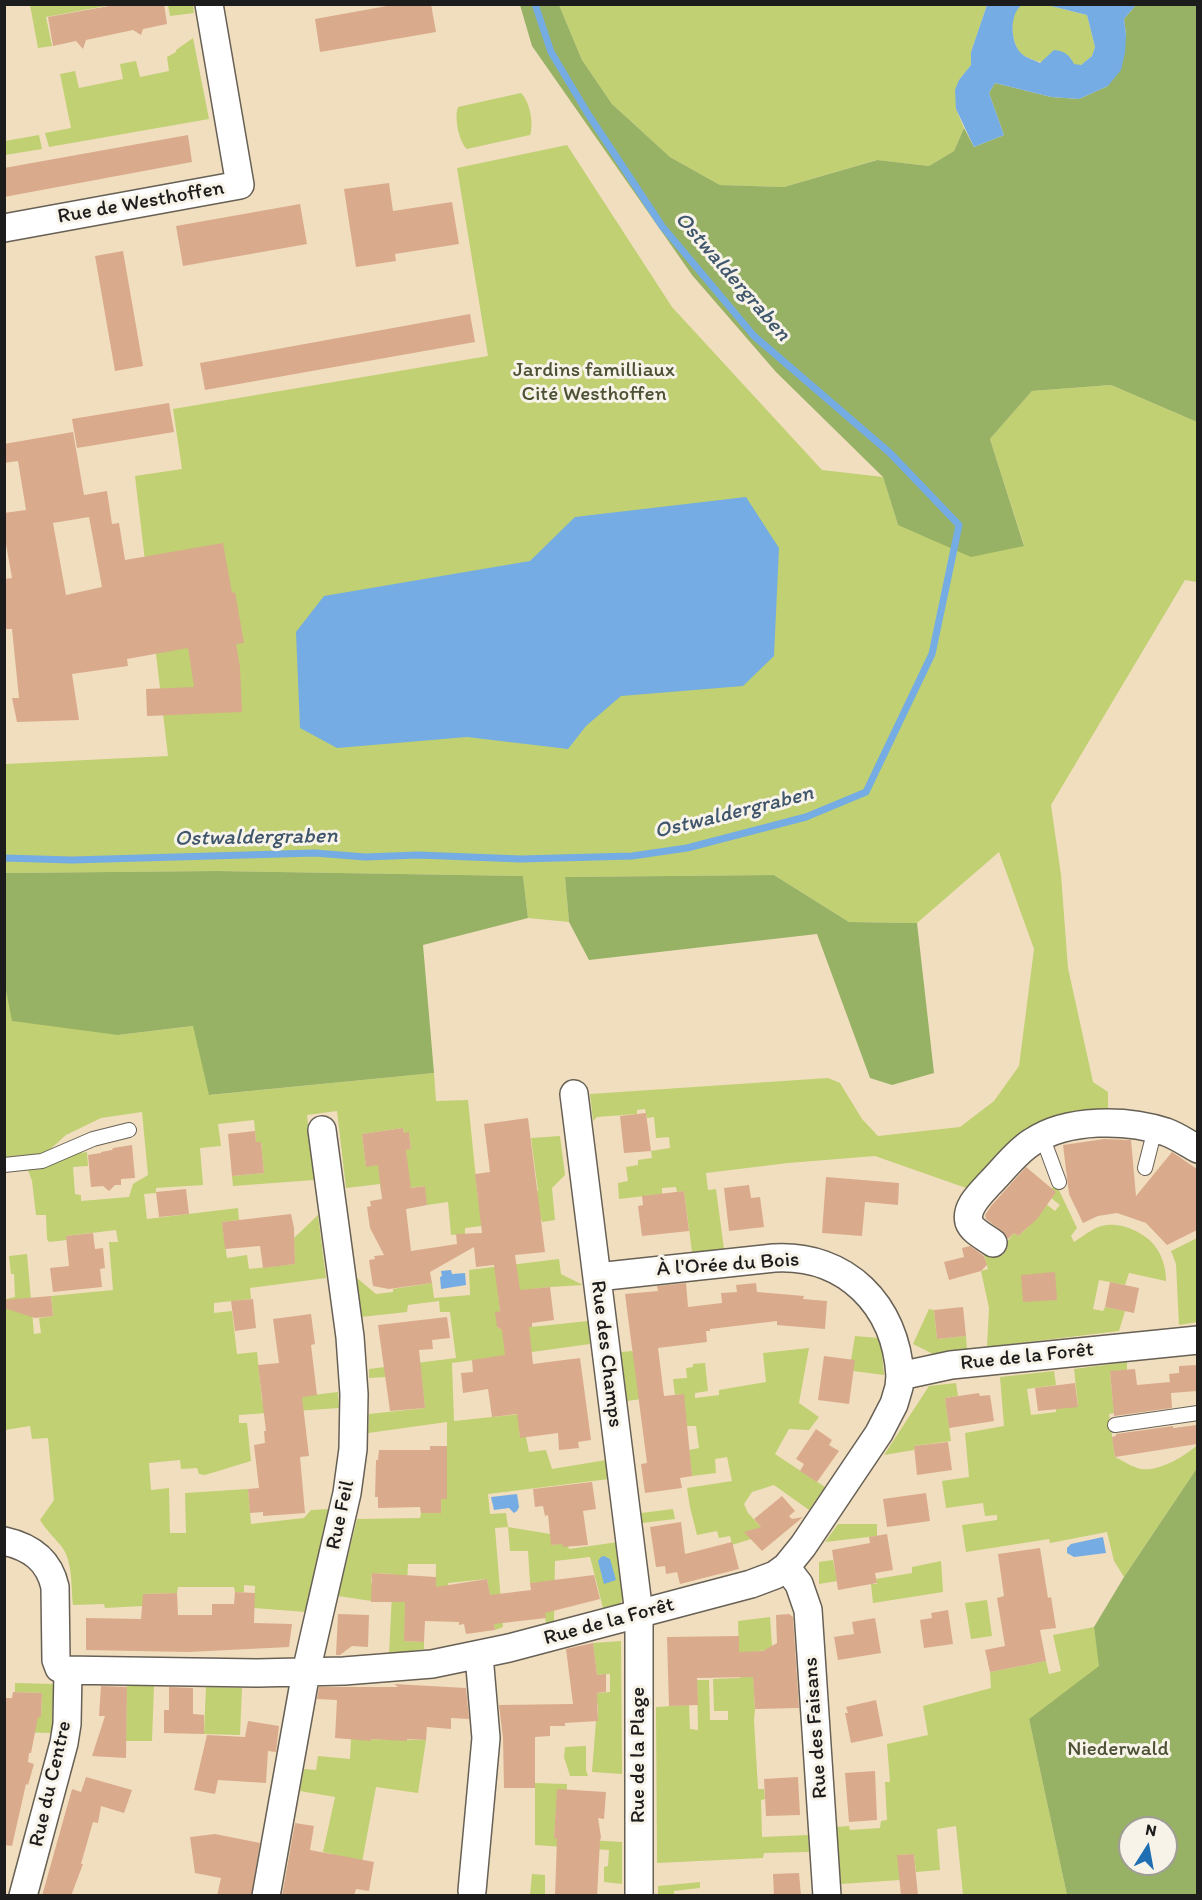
<!DOCTYPE html>
<html>
<head>
<meta charset="utf-8">
<style>
	body { margin:0 }
	#map { position:relative; width:1202px; height:1900px; overflow:hidden; background:#f1debf; font-family:Itim,sans-serif }
	canvas { display:block }
	.frame { position:absolute; inset:0; border:6px solid #1c1c1c; pointer-events:none }
	.north { position:absolute; left:1118px; top:1816px; width:60px; height:60px; box-sizing:border-box; background:#f7f3e8; border:2px solid #9f9d96; border-radius:50%; rotate:11deg; font-size:16px; font-weight:700; line-height:24px; text-align:center; color:#1c1c1c }
	.north::after { content:''; display:block; margin:auto; width:21px; height:27px; background:#1f6fb2; clip-path:polygon(50% 0,100% 100%,50% 72%,0 100%) }
</style>
</head>
<body>
<div id="map">
<canvas width="1202" height="1900"></canvas>
<div class="frame"></div>
<div class="north">N</div>
</div>
<script>
const c = document.querySelector('canvas').getContext('2d');
c.lineJoin = 'round';
function fill(path, color) { c.fillStyle = color; c.fill(path, 'evenodd'); }
function strokePath(path, color, width, dash) { c.strokeStyle = color; c.lineWidth = width; c.lineCap = dash ? 'butt' : 'round'; c.setLineDash(dash || []); c.stroke(path); }
function drawText(font, color, halo, rows, align = 'center') {
  c.font = font + ' Itim,sans-serif'; c.lineWidth = 6; c.setLineDash([]); c.textBaseline = 'middle'; c.strokeStyle = halo; c.fillStyle = color; for (const [text, x, y, turn = 0] of rows) {
    c.save(); c.translate(x, y); c.rotate((+turn || 0) * Math.PI / 180); c.textAlign = isNaN(turn) ? turn : align; if (halo) c.strokeText(text, 0, 0); c.fillText(text, 0, 0); c.restore();
  }
}
fill(new Path2D(`
	M30,5v-1l81,1 -65,12 6,29 -14,2z
	M168,5h25l1,8 -24,3z
	M559,5h428l-16,47v13l-12,15 -3,29 8,19 -10,23 -25,15 -53,-6 -92,27 -64,-2 -50,-28 -58,-53 -30,-44z
	M1022,5h25l40,10 8,32 -3,9 -11,9h-8l-2,-7c-10,2 -24,6 -34,3 -4,-1 -14,-5 -17,-8 -9,-12 -12,-41 2,-48z
	M193,38l16,81 -160,28 -4,-14 26,-5 -11,-54 15,-3 4,17 44,-9 -3,-15 16,-3 4,16 29,-6 -2,-14 9,-5v-2z
	M521,93c9,8 13,32 9,42l-63,14c-8,-7 -13,-31 -9,-42z
	M39,135l3,14 -37,6v-14z
	M567,145l105,162 150,163 61,7 15,48 126,20 -34,-106 42,-48 79,-6 86,37v160l-12,-2 -134,225 10,70 7,93 25,114 15,10v24l-139,73 -94,-33 -87,7 -82,10 2,17 8,-1 8,60 -32,3 -8,-61 -7,1 -1,-5 -14,1v6l-43,5 -1,-16 10,-2 -2,-14 12,-2v-5l14,-2 -1,-7 19,-3 -1,-11 -13,1 -2,-21 -7,1 -2,-9 -8,1v4l-40,3 -4,4 -3,-27 238,-16 12,5 22,36 16,17 82,-9 34,-26 25,-35 15,-117 -35,-97 -82,71 -68,-1 -75,-47 -209,2 4,45 -41,-4 -5,-42 -305,-5 -213,2v-109l163,-8 -33,-280 47,-7 -9,-60 315,-53 -31,-188z
	M5,980l113,55 76,-9 16,69 224,-22 2,28 32,-1 10,99 60,-8 -7,-53 29,-2 5,39 -13,13 3,32 -13,2 -1,-3 -76,9v6l-14,1 -3,-33 -21,3 -3,-19 -43,6 -1,-8 -34,4 -9,-77 -30,4 7,65 -81,6 -1,-10 32,-3 -3,-31h-5l-2,-22 -36,4 3,22 -21,2 3,37 -47,3v5l-12,1 3,25 91,-11 1,12 -17,2 5,36 20,-3 2,14 46,-5 -1,-26 24,-23 8,63 -76,10 1,11 -37,4v10l18,-2 5,43 20,-2 5,49 76,-9 1,16 -100,7v8h8l4,38 -46,14 -6,-1 -2,-6 -16,1 -1,-9 -31,3 2,27 18,-2 1,45h16l-1,-40 63,-4 3,35 53,-6 7,-8 18,-1 -14,72 -9,31 -52,-4 1,-22 -11,-1v7h-9l-1,-5h-56l-1,6 -34,1v12l-38,2 -1,-4 -31,1c-2,-18 0,-43 -11,-58 -7,-9 -16,-17 -22,-27l14,-20 -6,-62 -16,1 -2,-13 -25,4v-122h3l-2,-9 9,-2 -1,-23h-3l-2,-18 18,-2 7,80 7,-1 -2,-15 14,-2 -2,-20 62,-6 -4,-48h9l-2,-12 -50,6 1,4 -18,2 -2,-3 -1,-24h-10l-4,-34 -4,-11 14,-1 30,-15 15,-2 1,14 -15,1 2,27 6,1v6l48,-4 4,-13 15,-9 -6,-63 -41,6 -35,17 -20,18 -41,4zM403,1128l1,5h5l2,15 -5,2 1,11 -41,5 -4,-32z
	M1056,1184l21,44 -6,8 3,6c10,-6 20,-16 33,-17 17,-2 41,9 50,24 6,9 9,21 9,32l-37,-8 -4,12 -26,-5 -6,29 10,2 2,-4 20,4 -6,20 -132,16 2,-39 -8,-37 7,-2 -5,-17 6,-3 14,6 5,-8 -3,-3 9,-11 4,3 10,-9 18,-23 9,7 5,-6 -14,-11z
	M1197,1238v84l-18,3 -3,-61 -5,-13z
	M559,1259l2,15 22,11 -33,2 -52,6 2,18 -3,16 5,3 86,-9 2,23 -138,19 2,58 76,-8 -11,15 1,9h6l3,15 17,-2 6,19 54,-9 3,19 -121,15 2,20 16,-1 2,14 42,7 2,11 15,-2 2,6 49,-7 6,55 -4,7 -17,4 -13,-51 -35,4 -1,61 -8,2 -5,-42 -11,1 -2,-32h-18l-2,-24 -13,1 8,99 -8,3 -8,-51 -39,4 -2,32 -11,1 1,-52h-28l-4,77 20,1v7l-35,5 4,-80 -21,-1 -1,10 8,1 -1,18 -40,-6 19,-77 63,-1 1,-5h20l-20,-18 26,3v-76l-79,11 1,-19 56,-6 -4,-33 -52,3v-9l87,-11 -6,-46h-10l-1,-11 -31,4 -1,7 -46,5 -4,-39 19,16 17,-2v-3l39,-6 2,15 36,-3 -1,-25z
	M929,1309l5,1 3,29 29,-3 1,13 -34,5 -20,-10z
	M855,1336l23,2 4,14 2,23 -31,-4 -2,-11z
	M809,1348l-10,55 20,14 -10,13 -20,-1 -14,25 50,33 -16,23 -35,-25 -22,7 -8,12 4,9 15,16 -12,10 -19,6 -2,-9 -11,2 -2,-7 -20,4 -7,-28 -3,-19 45,-7 -5,-24 -12,2 1,14 -24,3 -3,-26 10,-2 -3,-22h-9l-4,-32 -8,1 -2,-16 14,-1 -1,-10 7,-1v-3l12,-1 3,28 -13,2v5l24,-3v-5l47,-8 -3,-29z
	M632,1351l31,45 -36,5 -6,-49z
	M1127,1362v8l-17,2 4,41 -5,1 6,43c8,4 17,10 26,12 17,3 45,-13 56,-24v23l-73,109 -10,-16 -7,-29 -57,11 -1,-4 -83,13 -4,-27 35,-5v-5l-12,1 -2,-13 -37,5 -4,-27 27,-4 -4,-44 39,-7 -4,-49 54,-6 2,14 -29,4 4,26 25,-3v-3l22,-3 -4,-37z
	M956,1383l2,13 -13,2 6,43 -37,5v4l-30,5 45,-69z
	M673,1509l2,10 -33,4 -1,-10z
	M838,1524h39v12l-52,6z
	M833,1560l4,21 -18,3v-22z
	M941,1561l2,31 -70,11 -2,-19h6l-1,-5 36,-6v-6z
	M987,1600l5,36 -21,3 -6,-36z
	M770,1617l2,29 -4,4 -16,2 3,58 -1,10 4,69h6l1,10 -4,1 1,37 46,-2 1,17 -45,1 -1,5 -106,5 -1,-156 33,-2 1,24 8,1 -1,-50h12l1,40h18v-9h-14l-1,-32 27,-1 -2,-57z
	M1094,1627l6,39 -71,53 38,176h-104l-7,-69 -19,3 3,41 -24,2 -2,-18 -16,1 2,25 -59,4 -5,-57 13,-1 1,4 30,-2 1,-7 6,-1 -2,-38h5l-3,-38 41,-9 -5,-29 68,-18 -1,-16 56,-11 3,13 12,-3 -8,-36z
	M621,1641l1,133 -30,-2 4,-51 2,-1v-15l-9,-11 21,-2v-18l-13,1 -4,-32z
	M15,1683l39,1 -2,49 -40,-1 24,-15 5,-1 1,-23 -27,-1z
	M127,1685l27,1 -2,55h-26z
	M206,1687l36,1 -2,47 -36,-1z
	M351,1739l75,1 -8,53 -42,-6 -19,102 -25,-35 -9,-2 12,-55 -35,-6 4,-22 12,1 2,-14 32,3z
	M586,1746v24l2,6h-18l-6,-19 1,-10z
	M535,1783l32,1 -2,28h-9l-2,26 68,4v42l-18,-2v-15l4,-1 1,-16 -74,-5z
	M532,1874l13,1v20h-15z
	M700,1882v6l-26,3v4h-16v-9z`), '#c0d073');
fill(new Path2D(`
	M520,5h39l23,55 30,44 58,53 50,28 64,2 93,-27 52,6 25,-15 10,-23 10,19 30,-12 -15,-42 6,-10 56,14 28,2 29,-13 18,-51 -2,-16 12,-14h61v417l-86,-37 -79,6 -42,48 34,107 -53,11 -73,-32 -15,-48 -107,-105 -84,-97 -160,-229z
	M218,871l305,5 5,42 -105,27 11,128 -225,22 -16,-69 -75,9 -106,-14 -8,-41 1,-107z
	M774,875l75,47 68,1 17,150 -42,12 -22,-7 -53,-144 -228,26 -20,-38 -4,-45z
	M1197,1468v427h-130l-38,-176 70,-53 -5,-39 30,-50zM1130,1828h36v36h-36z`), '#98b265');
fill(new Path2D(`
	M987,5h35c-13,8 -12,39 0,49 4,4 13,6 18,9l14,-13c10,1 15,4 20,14l7,1 11,-9 3,-9 -8,-32 -40,-10h89l-12,14 2,16 -1,18 -4,17 -13,16 -29,13 -28,-2 -56,-14 -6,10 15,42 -30,12 -18,-38 -1,-19 4,-10 12,-15v-13z
	M746,497l33,51 -5,108 -31,30 -122,10 -35,30 -18,23 -101,-12 -130,11 -37,-20 -4,-96 28,-36 206,-35 45,-44z
	M451,1270l1,4 13,-1 1,12 -25,4 -1,-12 2,-1 -1,-5z
	M517,1494l2,13 -2,4 -3,2 -5,-5 -15,2 -3,-13z
	M1103,1537l3,16 -32,4 -7,-4v-5l4,-4z
	M604,1556l6,3 6,21 -12,4 -6,-23 3,-4z`), '#74ace3');
strokePath(new Path2D(`
	M4,858l68,2 243,-7 50,4 53,-2 103,4 111,-3 55,-8 119,-31 60,-25 66,-138 27,-129 -69,-72 -136,-117 -92,-110 -74,-112 -37,-62 -16,-48`), '#74ace3', 7);
fill(new Path2D(`
	M120,4h44l3,20 -24,5 -2,6 -8,-5 -47,10 -3,9 -7,-8 -23,5 -5,-29z
	M398,4h33l5,28 -116,20 -5,-33z
	M188,135l4,27 -188,35v-29z
	M389,183l4,28 59,-9 7,42 -64,10 1,7 -40,6 -12,-78z
	M300,204l7,40 -124,22 -7,-40z
	M123,251l20,115 -28,5 -20,-115z
	M470,314l5,28 -270,48 -5,-27z
	M169,403l5,29 -97,16 -5,-29z
	M73,432l11,63 23,-4 5,33 7,-1 6,37 98,-17 9,50 3,-1 9,51 -8,1 4,23 2,45 -95,4 -1,-27 48,-2 -6,-39 -61,11 1,7 -56,8 7,46 -62,2 -5,-24h7l-7,-69h-8v-50l8,-1 -8,-45v-20l22,-3 -8,-49 -14,2v-19zM89,517l13,70 -36,8 -13,-72z
	M646,1113l5,38 -27,2 -4,-37z
	M528,1118l17,134 -30,3 5,35 30,-3 4,33 -22,3v4h-3l4,37 47,-6 11,82 -13,2 1,6 -20,2 -1,-17 -38,5 -3,-24 -25,3 -4,-28 -25,4 -2,-20 12,-1 -1,-12 33,-5 -3,-25 -5,-3 -2,-15 7,-1h-2l-6,-46 -18,2 -2,-20 -44,25 2,11 -43,6 -16,-3 -4,-26 6,-1 -1,-3 10,-1 -14,-27 -3,-21 4,-1 -1,-5 12,-2 -4,-34 -12,2 -4,-33 41,-6 1,5 5,-1 2,17 -5,1 5,38 14,-2 2,19 -21,4 5,42 46,-7 -1,-10 26,-1 -7,-59 15,-2 -6,-48z
	M255,1131l1,11h5l3,31 -32,3 -4,-42z
	M1104,1139l27,1 5,56 36,-44 25,17v61l-30,15 -21,-22 -29,-10 -19,3 -15,7 -14,-29 -6,-49z
	M132,1145l3,33 -14,1v6h-6l-6,6 -6,-5 -12,1 -3,-32 13,-2v-1l11,-2 1,-2z
	M1026,1167l30,25 -19,27 -19,17 -4,-3 -6,6 -6,-8 -16,-12 -1,-4 6,-9z
	M826,1177l73,6 -1,22 -33,-3 -3,34 -40,-3z
	M749,1185l2,13 9,-1 4,30 -35,4 -5,-43z
	M186,1189l3,25 -30,3 -3,-25z
	M684,1191l5,40 -47,5 -4,-30 5,-1 -1,-9z
	M291,1214l3,14 1,36 -32,4 -3,-22 -35,3 -3,-27z
	M93,1233l2,16 8,-1 2,20 -5,1 2,18 -49,5 -3,-24 19,-2 -3,-30z
	M970,1246l14,10 3,9 -6,6 -32,9 -5,-18 20,-5 -2,-9z
	M1055,1272l2,28 -34,2 -2,-27z
	M1110,1282l29,6 -5,25 -29,-6z
	M686,1283l2,24 34,-4 -1,-10 16,-1 -1,-7 20,-2 1,9 47,4 -1,3 24,2 -2,28 -48,-4v-4l-67,8v2h-4l1,11 -49,6 6,48 20,-2 8,82 -12,2 2,10 -37,5 -4,-29 6,-1 -22,-169 33,-3 -1,-5z
	M51,1296l2,20 -18,2 -31,-10v-8z
	M253,1299l3,29 -21,3 -4,-30z
	M963,1307l3,29 -29,3 -3,-29z
	M311,1314l4,30 -4,1 6,50 -15,2 7,59 -9,1 5,56 -42,3v-4l-13,1 -2,-24 11,-1 -5,-43 11,-2 -1,-12h2l-8,-66 21,-2 -6,-44z
	M447,1317l3,21 -18,2 1,9 -14,1 6,58 -35,3 -12,-86z
	M824,1356l31,4 -6,44 -31,-4z
	M1197,1365v26l-26,2 1,15 -58,8 -4,-45 25,-2 2,16 33,-3 -1,-8 10,-1v-7z
	M1075,1383l3,24 -40,4 -3,-23z
	M979,1393l1,3 10,-1 4,26 -45,7 -4,-30z
	M1197,1425v19l-82,13 -3,-20 4,-1v-2l57,-8v2z
	M816,1429l16,11 -3,5 10,6 -22,31 -17,-11 4,-7 -8,-5z
	M948,1442l4,28 -35,5 -3,-29z
	M430,1446h17v53h-6v14h-20l-1,-6 -42,1v-11h-3l1,-37h2l1,-10h51z
	M592,1482l4,27 -13,2 5,34 -25,2 -1,-3 -11,1 -3,-30 -3,1 -2,-10 -8,1 -2,-18z
	M926,1493l4,28 -43,6 -4,-28z
	M782,1496l13,15 -6,5 3,3 11,-2 -41,34 -18,-19 17,-5 -7,-8z
	M681,1522l4,32 47,-12 7,27 -59,15 -3,-12 -11,2 -1,-8 -9,1 -6,-40z
	M887,1534l6,36 -18,3 2,10 -39,7 -6,-40 38,-7 -1,-6z
	M1040,1548l8,50 3,-1 5,31 -16,2 6,31 -56,11 -5,-22 20,-4 -8,-48 7,-2 -6,-42z
	M372,1573l64,4v10l51,-8 3,16 41,-5 -1,-7 64,-8 6,24 -55,14 1,5 -52,6 1,6 -29,4 -2,-10 -5,1v-3l-34,-1 -1,21 -20,-1 1,-39h-34z
	M235,1592l20,1 -1,30 38,1 -3,23 -101,5 -102,-2v-32l55,1 2,-25 34,-1 1,22h34v-11h22z
	M948,1610l5,34 -29,4 -4,-28 12,-2 -1,-5z
	M338,1614l31,1 -1,32 -16,-1 -12,9h-4z
	M789,1614l4,3 6,91 -44,1 -2,-32 -56,1 1,27 -29,1 -2,-69 72,-1v16l24,-1 14,-8 -1,-28z
	M875,1618l6,35 -43,7 -4,-23 20,-3 -2,-12z
	M593,1643l4,32 9,-1v18l-9,1 1,28 -33,2v3h-15v10l-15,1v51h-31l-1,-50 -4,-33 74,-1 -7,-55z
	M394,1684l72,4 3,31 -18,-1v11l-24,-2 -1,13 -19,-1v2l-36,-2v2l-36,-3 2,-38 -20,-1 2,-12h79z
	M101,1686l26,1 -1,71 -34,-2 13,-40h-6z
	M169,1687l24,1v26l11,1v19l-40,-1v-23h5z
	M13,1692l29,1 -1,24h-3l-7,36h-2l-1,9 6,2 -6,21 -2,-1 -14,62 -8,-1v-147h8z
	M876,1700l7,36 -32,7 -6,-30h3l-2,-6z
	M248,1721l31,5 -3,26 -8,-1 -2,32 -48,-3 -3,14 -21,-4 13,-55 38,2z
	M875,1771l2,49 -28,2 -4,-49z
	M86,1777l46,13 -8,23 -23,-7 -3,17 -5,-1 -12,42h2l-12,32h-29l30,-107 9,3z
	M798,1777l2,38 -34,1 -2,-37z
	M557,1789l49,3 -2,27 -6,-1 3,19 -1,4 -3,55h-42l2,-57 -3,-1z
	M295,1823l19,3 -4,24 64,12 -5,29 -13,-2 -2,7h-72z
	M215,1834l45,9 -9,53h-34l4,-18 -26,-5 -5,-36z
	M914,1854l4,42h-17l-4,-41z
	M799,1873l2,23h-27l-1,-22z`), '#daaa8c');
const lane = new Path2D(`
	M1042,1136l17,46
	M4,1165l38,-4 51,-22 36,-9
	M1145,1168l10,-39
	M1115,1425l83,-12`);
const street = new Path2D(`
	M4,228l236,-43 -31,-181
	M574,1094l65,520v282
	M993,1243c-8,-6 -21,-12 -24,-21 -4,-15 12,-29 21,-39 14,-14 26,-31 42,-41 35,-24 95,-23 134,-10 11,4 21,11 32,17
	M597,1277l177,-19c72,-4 122,47 126,118
	M4,1541c27,6 45,19 51,46l1,73 3,8 4,2 194,3 87,-2 88,-7 77,-16 242,-64 24,-9 11,-8 17,-21 76,-113 15,-29 5,-17 1,-11 51,-11 247,-25
	M786,1567l13,17 9,26 19,286
	M472,1891l14,-153 -7,-83
	M23,1896l41,-153 3,-19 1,-53
	M266,1896l40,-224 41,-179 6,-44 1,-55 -4,-57 -28,-207`);
strokePath(lane, '#676055', 16);
strokePath(street, '#676055', 30);
strokePath(lane, '#fff', 14);
strokePath(street, '#fff', 27);
drawText('21px', '#1c1c1c', '#f7f3e8', [
	["Rue de Westhoffen",141,203,-10],
	["À l'Orée du Bois",728,1265,-4],
	["Rue des Champs",606,1354,83],
	["Rue de la Forêt",1027,1357,-6],
	["Rue Feil",341,1515,-78],
	["Rue de la Forêt",609,1622,-15],
	["Rue des Faisans",816,1728,-94],
	["Rue de la Plage",639,1755,-90],
	["Rue du Centre",51,1784,-77]
]);
drawText('21px', '#4d5236', '#f7f3e8', [
	["Jardins familliaux",594,371],
	["Cité Westhoffen",594,395],
	["Niederwald",1118,1750]
]);
drawText('italic 22px', '#3f566c', '#f7f3e8', [
	["Ostwaldergraben",732,277,49],
	["Ostwaldergraben",734,813,-14],
	["Ostwaldergraben",256,838,-1]
]);
</script>
</body>
</html>
